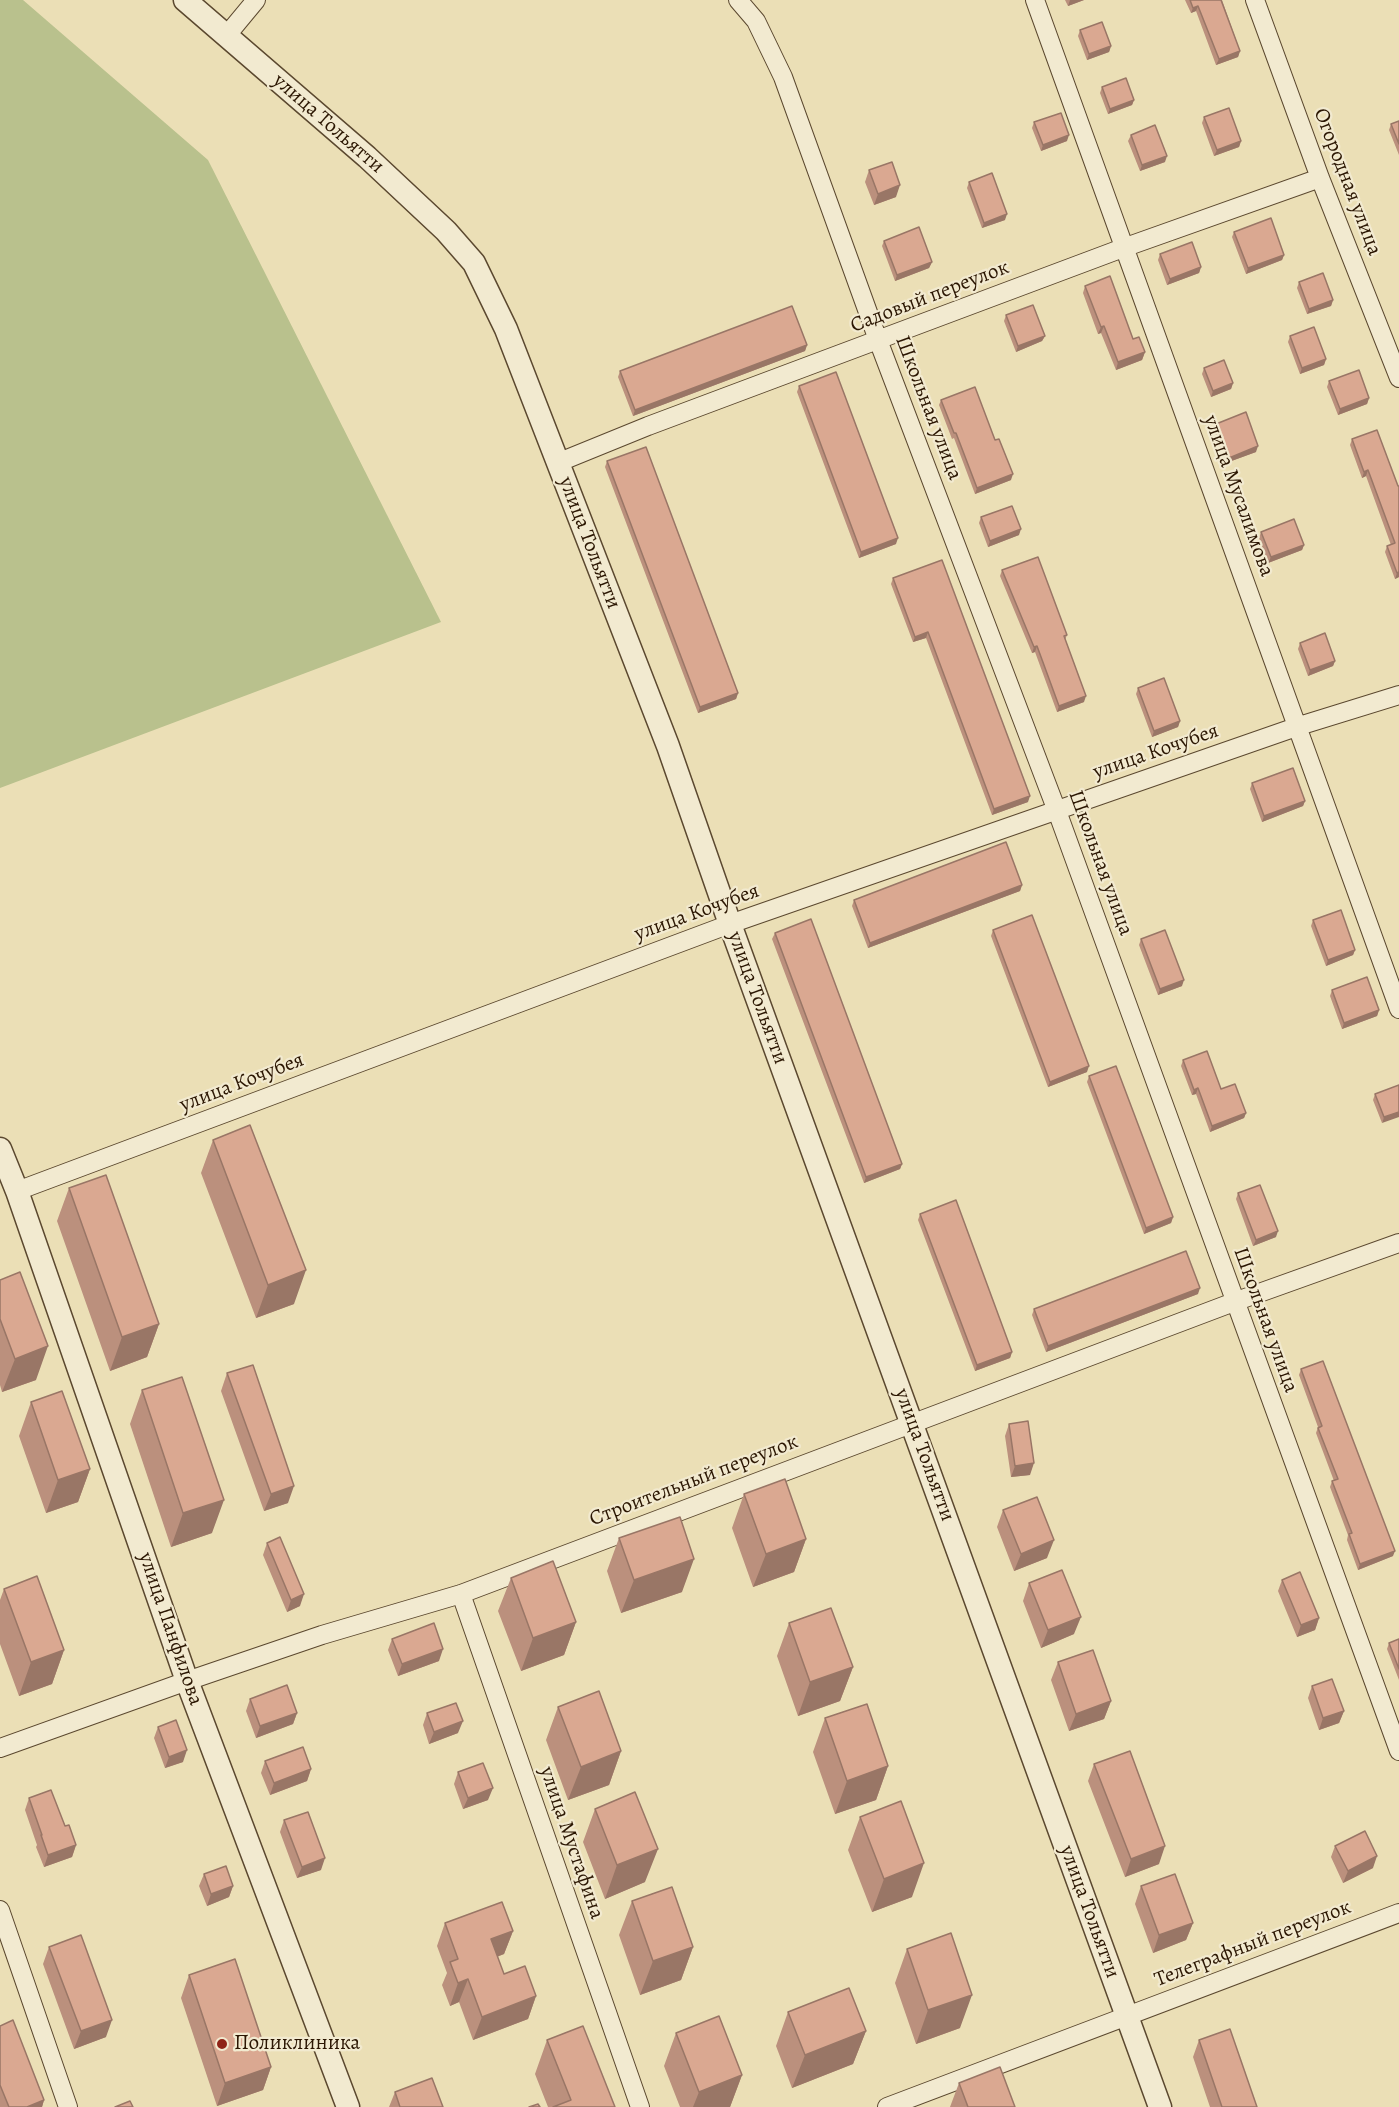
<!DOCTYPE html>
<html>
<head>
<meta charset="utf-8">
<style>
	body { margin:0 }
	canvas { display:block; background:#ebdfb6 }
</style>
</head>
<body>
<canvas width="1399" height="2107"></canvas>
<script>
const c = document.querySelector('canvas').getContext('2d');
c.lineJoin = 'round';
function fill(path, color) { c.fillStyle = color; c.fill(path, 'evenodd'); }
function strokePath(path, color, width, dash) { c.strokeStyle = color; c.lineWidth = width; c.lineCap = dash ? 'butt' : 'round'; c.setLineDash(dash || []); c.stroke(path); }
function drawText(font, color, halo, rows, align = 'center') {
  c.font = font + ' Alegreya,serif'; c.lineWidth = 4.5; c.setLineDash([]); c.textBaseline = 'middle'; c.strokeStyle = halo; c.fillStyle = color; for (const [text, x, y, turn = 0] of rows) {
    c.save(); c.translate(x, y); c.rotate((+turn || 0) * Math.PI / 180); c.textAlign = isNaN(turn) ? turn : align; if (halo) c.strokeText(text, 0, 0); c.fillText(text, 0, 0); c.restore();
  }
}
fill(new Path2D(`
	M0,0h23l185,160 233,462 -441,166z`), '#b9c18d');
const minor = new Path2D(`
	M738,0l18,21 27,56 95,263 179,471 342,940
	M1035,0c119,337 244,672 364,1009
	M1255,0l65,178 79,200
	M227,35l29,-35
	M557,463l91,-37 475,-178 197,-70
	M17,1191l713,-267 569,-198 100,-31
	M461,1594l179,513
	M0,1748l187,-67 135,-46 139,-41 773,-292 165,-59
	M0,1910l68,197
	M887,2107l512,-194`);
const tertiary = new Path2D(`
	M185,0l182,157 79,74 28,32 32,66 162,417 62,178 430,1183
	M0,1149l17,42 170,490 161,426`);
strokePath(minor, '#5b482f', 20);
strokePath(tertiary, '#5b482f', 25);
strokePath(minor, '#f2ead0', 18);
strokePath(tertiary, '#f2ead0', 22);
fill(new Path2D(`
	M1065,0h19l-16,6z
	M1185,0h37l18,51 -2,6 -22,8 -20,-54 -5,2z
	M1080,30l31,16 -2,6 -22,8 -9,-24z
	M1102,87l32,13 -2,5 -24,9 -8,-21z
	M1204,117l37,24 -2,6 -25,9 -12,-33z
	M1399,121v34l-10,-25 2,-6z
	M1034,122l33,19 -26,10 -9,-23z
	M1131,135l34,27 -25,9 -12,-30z
	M869,170l27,27 -22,8 -9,-23z
	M969,182l36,38 -23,8 -15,-40z
	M1234,232l50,23 -2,5 -36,14 -14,-37z
	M884,241l48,21 -3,6 -34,13 -13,-35z
	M1160,254l41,13 -2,6 -32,12 -9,-25z
	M1299,282l34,18 -2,6 -24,8 -10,-26z
	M1085,286l60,66 -3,8 -26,10 -15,-37 -3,1 -15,-41z
	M1006,315l39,21 -3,5 -26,11 -12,-31z
	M1290,336l36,23 -2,6 -24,9 -12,-32z
	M807,345l-2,6 -172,65 -15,-39 2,-6z
	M1204,368l29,15 -2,6 -20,8 -9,-23z
	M1329,381l40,17 -2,6 -29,11 -11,-28z
	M799,386l97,158 -37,14 -62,-166z
	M941,400l70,80 -36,14 -21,-56 -2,1 -13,-34z
	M1216,424l40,28 -30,11 -12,-33z
	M1352,439l46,47 1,91 -4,2 -10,-27 2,-6 4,-1 -25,-69 -4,2 -12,-33z
	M607,461l131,232 -2,6 -38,14 -93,-246z
	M981,517l38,18 -31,12 -9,-24z
	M1261,532l43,13 -2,5 -34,13 -9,-25z
	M942,560l86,242 -36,13 -66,-177 -13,4 -22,-58 2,-6z
	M1002,570l65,65 -2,5 19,62 -27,10 -22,-60 -3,1 -32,-77z
	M1300,643l35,18 -2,5 -25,10 -10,-27z
	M1138,688l42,33 -2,6 -26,10 -16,-43z
	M1252,783l53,18 -2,5 -41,16 -12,-33z
	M1022,885l-2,6 -152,57 -16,-42 2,-6z
	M1313,920l42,30 -2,5 -27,11 -15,-40z
	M993,930l94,142 -39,15 -57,-151z
	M775,933l127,231 -2,5 -36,14 -92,-244z
	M1141,939l41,47 -24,9 -19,-50z
	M1332,990l47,20 -2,6 -35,13 -12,-33z
	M1183,1060l38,29 25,24 -2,5 -34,14 -14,-38 -4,1 -11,-29z
	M1089,1076l84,141 -2,6 -27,11 -57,-152z
	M1399,1085l-17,38 -9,-23 2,-6z
	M213,1140l81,164 -38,14 -55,-145z
	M69,1188l90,136 -12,33 -37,14 -53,-150z
	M1238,1193l38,44 -23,9 -17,-47z
	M920,1214l92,138 -2,6 -35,13 -57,-151z
	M0,1280l36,100 -34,12 -2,-7z
	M1198,1294l-152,58 -14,-37 2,-6z
	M1301,1369l92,187 -35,14 -11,-30 1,-5 -18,-48 2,-6h2l-18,-48 2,-6 -19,-52z
	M227,1373l61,130 -24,8 -43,-120z
	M142,1390l70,143 -41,14 -41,-123z
	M31,1402l59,67 -12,33 -32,11 -27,-77z
	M1009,1424l21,51 -19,2 -6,-41z
	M744,1494l62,45 -12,33 -41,15 -21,-59z
	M1003,1510l44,48 -33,13 -17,-44z
	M619,1538l63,54 -61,21 -14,-42z
	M267,1543l33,63 -13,6 -24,-57z
	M511,1578l65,44 -12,33 -43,16 -23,-60z
	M1282,1580l37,38 -4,12 -18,7 -19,-46z
	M1029,1583l45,51 -33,14 -18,-47z
	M4,1589l60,61 -12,34 -33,12 -19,-52v-44z
	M789,1623l64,44 -13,34 -42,15 -21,-60z
	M392,1639l47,22 -41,15 -10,-26z
	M1399,1639v41l-12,-31 2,-6z
	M1058,1662l53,39 -7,18 -35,12 -18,-51z
	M1312,1686l32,25 -5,12 -20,7 -11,-32z
	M250,1699l47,14 -4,11 -37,14 -10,-27z
	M558,1707l63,44 -12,34 -41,15 -22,-60z
	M427,1713l31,20 -29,11 -6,-19z
	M825,1718l63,48 -12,34 -41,14 -22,-62z
	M158,1727l25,35 -18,6 -11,-30z
	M265,1761l46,8 -4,12 -37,14 -9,-22z
	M1094,1764l65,100 -34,13 -37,-96z
	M458,1772l30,28 -25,9 -9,-25z
	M29,1798l36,28 11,19 -4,12 -28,10 -8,-20 1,-2 -12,-35z
	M595,1809l50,73 -40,17 -22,-57z
	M860,1817l52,80 -40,15 -24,-62z
	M284,1820l37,50 -24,8 -17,-46z
	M1335,1846l38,22 -30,15 -12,-26z
	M204,1874l29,12 -4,11 -22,9 -8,-20z
	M1141,1886l52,37 -7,17 -33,13 -18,-49z
	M632,1901l61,46 -12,33 -41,15 -21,-60z
	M445,1923l68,8 -9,23 -7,3 7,17 32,22 -8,23 -55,21 -14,-38 -9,4 -8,-21 5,-12 -10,-27z
	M49,1947l57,90 -32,12 -31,-85z
	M907,1949l53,79 -44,16 -21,-61z
	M189,1975l82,92 -8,23 -46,16 -36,-108z
	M788,2012l78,19 -13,33 -61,24 -16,-42z
	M0,2026l44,74 -2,7h-42z
	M676,2033l66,42 -12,32h-50l-16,-41z
	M547,2040l68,67h-67l-13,-33z
	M1199,2040l58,67h-47l-17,-50z
	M959,2083l56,24h-65z
	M395,2092l48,15h-54z`), '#bb907d');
fill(new Path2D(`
	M1070,0h14l-16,6z
	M1198,6l-2,5 -5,2 2,-5z
	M1111,46l-2,6 -22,8 2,-6z
	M1240,51l-2,6 -22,8 3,-6z
	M1134,100l-2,5 -24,9 2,-5z
	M1069,135l-2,6 -26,10 2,-6z
	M1241,141l-2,6 -25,9 3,-6z
	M1167,156l-2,6 -25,9 2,-6z
	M900,185l-4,12 -22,8 4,-11z
	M1007,214l-2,6 -23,8 2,-5z
	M1284,255l-2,5 -36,14 2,-6z
	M932,262l-3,6 -34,13 2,-6z
	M1201,267l-2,6 -32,12 3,-6z
	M1333,300l-2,6 -24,8 2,-5z
	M1104,326l-3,7 -3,1 3,-7z
	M1045,336l-3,5 -26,11 2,-6z
	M807,345l-2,6 -172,65 2,-6z
	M1145,352l-3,8 -26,10 2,-8z
	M1326,359l-2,6 -24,9 2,-6z
	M1233,383l-2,6 -20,8 2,-6z
	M1369,398l-2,6 -29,11 2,-6z
	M1258,446l-2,6 -30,11 3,-5z
	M1368,470l-2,6 -4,2 2,-6z
	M1013,474l-2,6 -36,14 2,-6z
	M1021,529l-2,6 -31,12 2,-6z
	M898,538l-2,6 -37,14 2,-6z
	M1304,545l-2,5 -34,13 3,-6z
	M1399,572v5l-4,2 2,-6z
	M928,632l-2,6 -13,4 2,-5z
	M1037,646l-2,6 -3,1 2,-6z
	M1335,661l-2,5 -25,10 2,-6z
	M738,693l-2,6 -38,14 2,-6z
	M1086,696l-2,6 -27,10 2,-6z
	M1180,721l-2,6 -26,10 2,-6z
	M1030,796l-2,6 -36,13 2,-6z
	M1305,801l-2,5 -41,16 2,-6z
	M1022,885l-2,6 -152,57 2,-5z
	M1355,950l-2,5 -27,11 2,-6z
	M1184,980l-2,6 -24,9 2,-6z
	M1379,1010l-2,6 -35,13 2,-6z
	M1089,1066l-2,6 -39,15 2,-5z
	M1198,1088l-2,6 -4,1 2,-5z
	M1399,1112v5l-17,6 2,-6z
	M1246,1113l-2,5 -34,14 2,-6z
	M902,1164l-2,5 -36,14 2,-6z
	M1173,1217l-2,6 -27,11 2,-6z
	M1278,1231l-2,6 -23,9 3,-6z
	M306,1270l-12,34 -38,14 12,-33z
	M1200,1288l-2,6 -152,58 2,-6z
	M159,1324l-12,33 -37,14 12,-34z
	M48,1346l-12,34 -34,12 13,-33z
	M1012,1352l-2,6 -35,13 2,-6z
	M1034,1463l-4,12 -19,2 4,-11z
	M90,1469l-12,33 -32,11 12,-33z
	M294,1486l-6,17 -24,8 7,-17z
	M224,1500l-12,33 -41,14 12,-34z
	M806,1539l-12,33 -41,15 13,-33z
	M1054,1540l-7,18 -33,13 7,-17z
	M1395,1551l-2,5 -35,14 2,-6z
	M694,1559l-12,33 -61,21 13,-33z
	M304,1594l-4,12 -13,6 4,-12z
	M1081,1617l-7,17 -33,14 7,-18z
	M1319,1618l-4,12 -18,7 4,-12z
	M576,1622l-12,33 -43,16 12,-33z
	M443,1649l-4,12 -41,15 4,-12z
	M64,1650l-12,34 -33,12 12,-34z
	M853,1667l-13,34 -42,15 12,-34z
	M1111,1701l-7,18 -35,12 7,-17z
	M1344,1711l-5,12 -20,7 4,-12z
	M297,1713l-4,11 -37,14 4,-12z
	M463,1721l-5,12 -29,11 5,-12z
	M187,1750l-4,12 -18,6 4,-11z
	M621,1751l-12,34 -41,15 13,-33z
	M888,1766l-12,34 -41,14 12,-33z
	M311,1769l-4,12 -37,14 4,-12z
	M493,1788l-5,12 -25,9 5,-11z
	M76,1845l-4,12 -28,10 4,-12z
	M1165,1846l-6,18 -34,13 6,-18z
	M658,1849l-13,33 -40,17 12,-34z
	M1377,1856l-4,12 -30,15 5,-12z
	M325,1858l-4,12 -24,8 5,-11z
	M924,1863l-12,34 -40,15 12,-33z
	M233,1886l-4,11 -22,9 4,-12z
	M1193,1923l-7,17 -33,13 6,-18z
	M513,1931l-9,23 -22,8 9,-23z
	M693,1947l-12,33 -41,15 13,-34z
	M468,1979l-9,23 -9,4 8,-23z
	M972,1995l-12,33 -44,16 12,-34z
	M536,1996l-8,23 -55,21 9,-23z
	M112,2020l-6,17 -32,12 7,-18z
	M866,2031l-13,33 -61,24 13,-33z
	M271,2067l-8,23 -46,16 8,-23z
	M742,2075l-12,32h-37l6,-15z
	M44,2100l-2,7h-15z`), '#997666');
const building = new Path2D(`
	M1190,0h31l19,51 -21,8 -21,-53 -5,2z
	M1102,22l9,24 -22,8 -9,-24z
	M1126,78l8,22 -24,9 -8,-22z
	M1229,108l12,33 -24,9 -13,-33z
	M1061,113l8,22 -26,10 -9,-23z
	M1399,121v23l-8,-20z
	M1155,125l12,31 -25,9 -11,-30z
	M892,162l8,23 -22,9 -9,-24z
	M992,173l15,41 -23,9 -15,-41z
	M1271,218l13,37 -36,13 -14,-36z
	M919,227l13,35 -35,13 -13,-34z
	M1192,242l9,25 -31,12 -10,-25z
	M1323,273l10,27 -24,9 -10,-27z
	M1110,276l23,63 6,-2 6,15 -27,10 -14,-36 -3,1 -16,-41z
	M1033,305l12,31 -27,10 -12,-31z
	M792,306l15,39 -172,65 -15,-39z
	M1314,327l12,32 -24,9 -12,-32z
	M1224,360l9,23 -20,8 -9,-23z
	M1359,370l10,28 -29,11 -11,-28z
	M836,372l62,166 -37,14 -62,-166z
	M975,387l20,53 4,-1 14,35 -36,14 -21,-55h-2l-13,-33z
	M1246,412l12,34 -29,12 -13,-34z
	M1377,430l21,56h1v86l-2,1 -10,-27 8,-3 -27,-73 -4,2 -12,-33z
	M646,447l92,246 -38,14 -93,-246z
	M1012,506l9,23 -31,12 -9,-24z
	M1294,519l10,26 -33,12 -10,-25z
	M1038,557l29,78 -3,1 22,60 -27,10 -22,-60 -3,1 -32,-77z
	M942,560l88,236 -36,13 -66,-177 -13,5 -22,-59z
	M1325,633l10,28 -25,9 -10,-27z
	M1164,678l16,43 -26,10 -16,-43z
	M1293,768l12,33 -41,15 -12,-33z
	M1006,842l16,43 -152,58 -16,-43z
	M1341,910l14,40 -27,10 -15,-40z
	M1032,915l57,151 -39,16 -57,-152z
	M811,919l91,245 -36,13 -91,-244z
	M1165,930l19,50 -24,9 -19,-50z
	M1367,977l12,33 -35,13 -12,-33z
	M1207,1051l14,38 14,-5 11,29 -34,13 -14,-38 -4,2 -11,-30z
	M1116,1066l57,151 -27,11 -57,-152z
	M1399,1085v27l-15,5 -9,-23z
	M250,1125l56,145 -38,15 -55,-145z
	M106,1175l53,149 -37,13 -53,-149z
	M1260,1185l18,46 -22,9 -18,-47z
	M956,1200l56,152 -35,13 -57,-151z
	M1186,1251l14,37 -152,58 -14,-37z
	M20,1272l28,74 -33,13 -15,-40v-39z
	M1323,1361l72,190 -35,13 -11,-30 3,-1 -20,-52 6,-2 -20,-51 4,-2 -21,-57z
	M253,1365l41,121 -23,8 -44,-121z
	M182,1377l42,123 -41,13 -41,-123z
	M62,1391l28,78 -32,11 -27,-78z
	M1028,1421l6,42 -19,3 -6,-42z
	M785,1479l21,60 -40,15 -22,-60z
	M1037,1497l17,43 -33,14 -18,-44z
	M680,1517l14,42 -60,21 -15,-42z
	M280,1537l24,57 -13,6 -24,-57z
	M553,1561l23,61 -43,16 -22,-60z
	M1062,1570l19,47 -33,13 -19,-47z
	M1300,1572l19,46 -18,7 -19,-45z
	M37,1576l27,74 -33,12 -27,-73z
	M831,1608l22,59 -43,15 -21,-59z
	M434,1623l9,26 -41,15 -10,-25z
	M1399,1639v30l-10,-26z
	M1093,1650l18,51 -35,13 -18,-52z
	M1332,1679l12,32 -21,7 -11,-32z
	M287,1685l10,28 -37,13 -10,-27z
	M599,1691l22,60 -40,16 -23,-60z
	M456,1703l7,18 -29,11 -7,-19z
	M867,1704l21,62 -41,15 -22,-63z
	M176,1720l11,30 -18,7 -11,-30z
	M303,1747l8,22 -37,14 -9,-22z
	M1130,1751l35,95 -34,13 -37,-95z
	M483,1763l10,25 -25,10 -10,-26z
	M51,1790l14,36 4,-1 7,20 -28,10 -7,-20h1l-13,-37z
	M635,1792l23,57 -41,16 -22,-56z
	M901,1801l23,62 -40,16 -24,-62z
	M308,1812l17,46 -23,9 -18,-47z
	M1365,1831l12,25 -29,15 -13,-25z
	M226,1866l7,20 -22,8 -7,-20z
	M1175,1874l18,49 -34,12 -18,-49z
	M672,1887l21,60 -40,14 -21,-60z
	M502,1902l11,29 -22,8 13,35 21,-8 11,30 -54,21 -14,-38 -10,4 -8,-21 8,-3 -13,-36z
	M951,1933l21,62 -44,15 -21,-61z
	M81,1935l31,85 -31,11 -32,-84z
	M235,1959l36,108 -46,16 -36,-108z
	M849,1988l17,43 -61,24 -17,-43z
	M719,2016l23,59 -43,17 -23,-59z
	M13,2020l31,80 -17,7h-18l-9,-22v-59z
	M583,2026l32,81h-62l18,-7 -24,-60z
	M1230,2029l27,78h-35l-23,-67z
	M1000,2067l15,40h-47l-9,-24z
	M432,2078l11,29h-43l-5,-15z
	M130,2101l3,6h-18z
	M538,2104l2,3h-11z`);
fill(building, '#daa891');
strokePath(building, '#997666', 1.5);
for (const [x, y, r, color] of [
	[222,2044,6,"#8f2418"]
]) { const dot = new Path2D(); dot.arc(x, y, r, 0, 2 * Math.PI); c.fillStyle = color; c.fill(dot); strokePath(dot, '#f2ead0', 2); }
drawText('21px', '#2b1602', '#f2ead0', [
	["улица Тольятти",328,124,41],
	["Огородная улица",1347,182,69],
	["Садовый переулок",930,297,-21],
	["Школьная улица",928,408,69],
	["улица Мусалимова",1238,496,70],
	["улица Тольятти",589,543,69],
	["улица Кочубея",1156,752,-19],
	["Школьная улица",1100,863,70],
	["улица Кочубея",697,913,-20],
	["улица Тольятти",757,998,70],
	["улица Кочубея",242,1083,-21],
	["Школьная улица",1265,1320,70],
	["улица Тольятти",924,1455,70],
	["Строительный переулок",694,1481,-21],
	["улица Панфилова",170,1629,71],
	["улица Мустафина",571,1843,71],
	["улица Тольятти",1089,1912,70],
	["Телеграфный переулок",1253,1944,-21]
]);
drawText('21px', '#2b1602', '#f2ead0', [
	["Поликлиника",234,2044]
], 'left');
</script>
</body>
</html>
